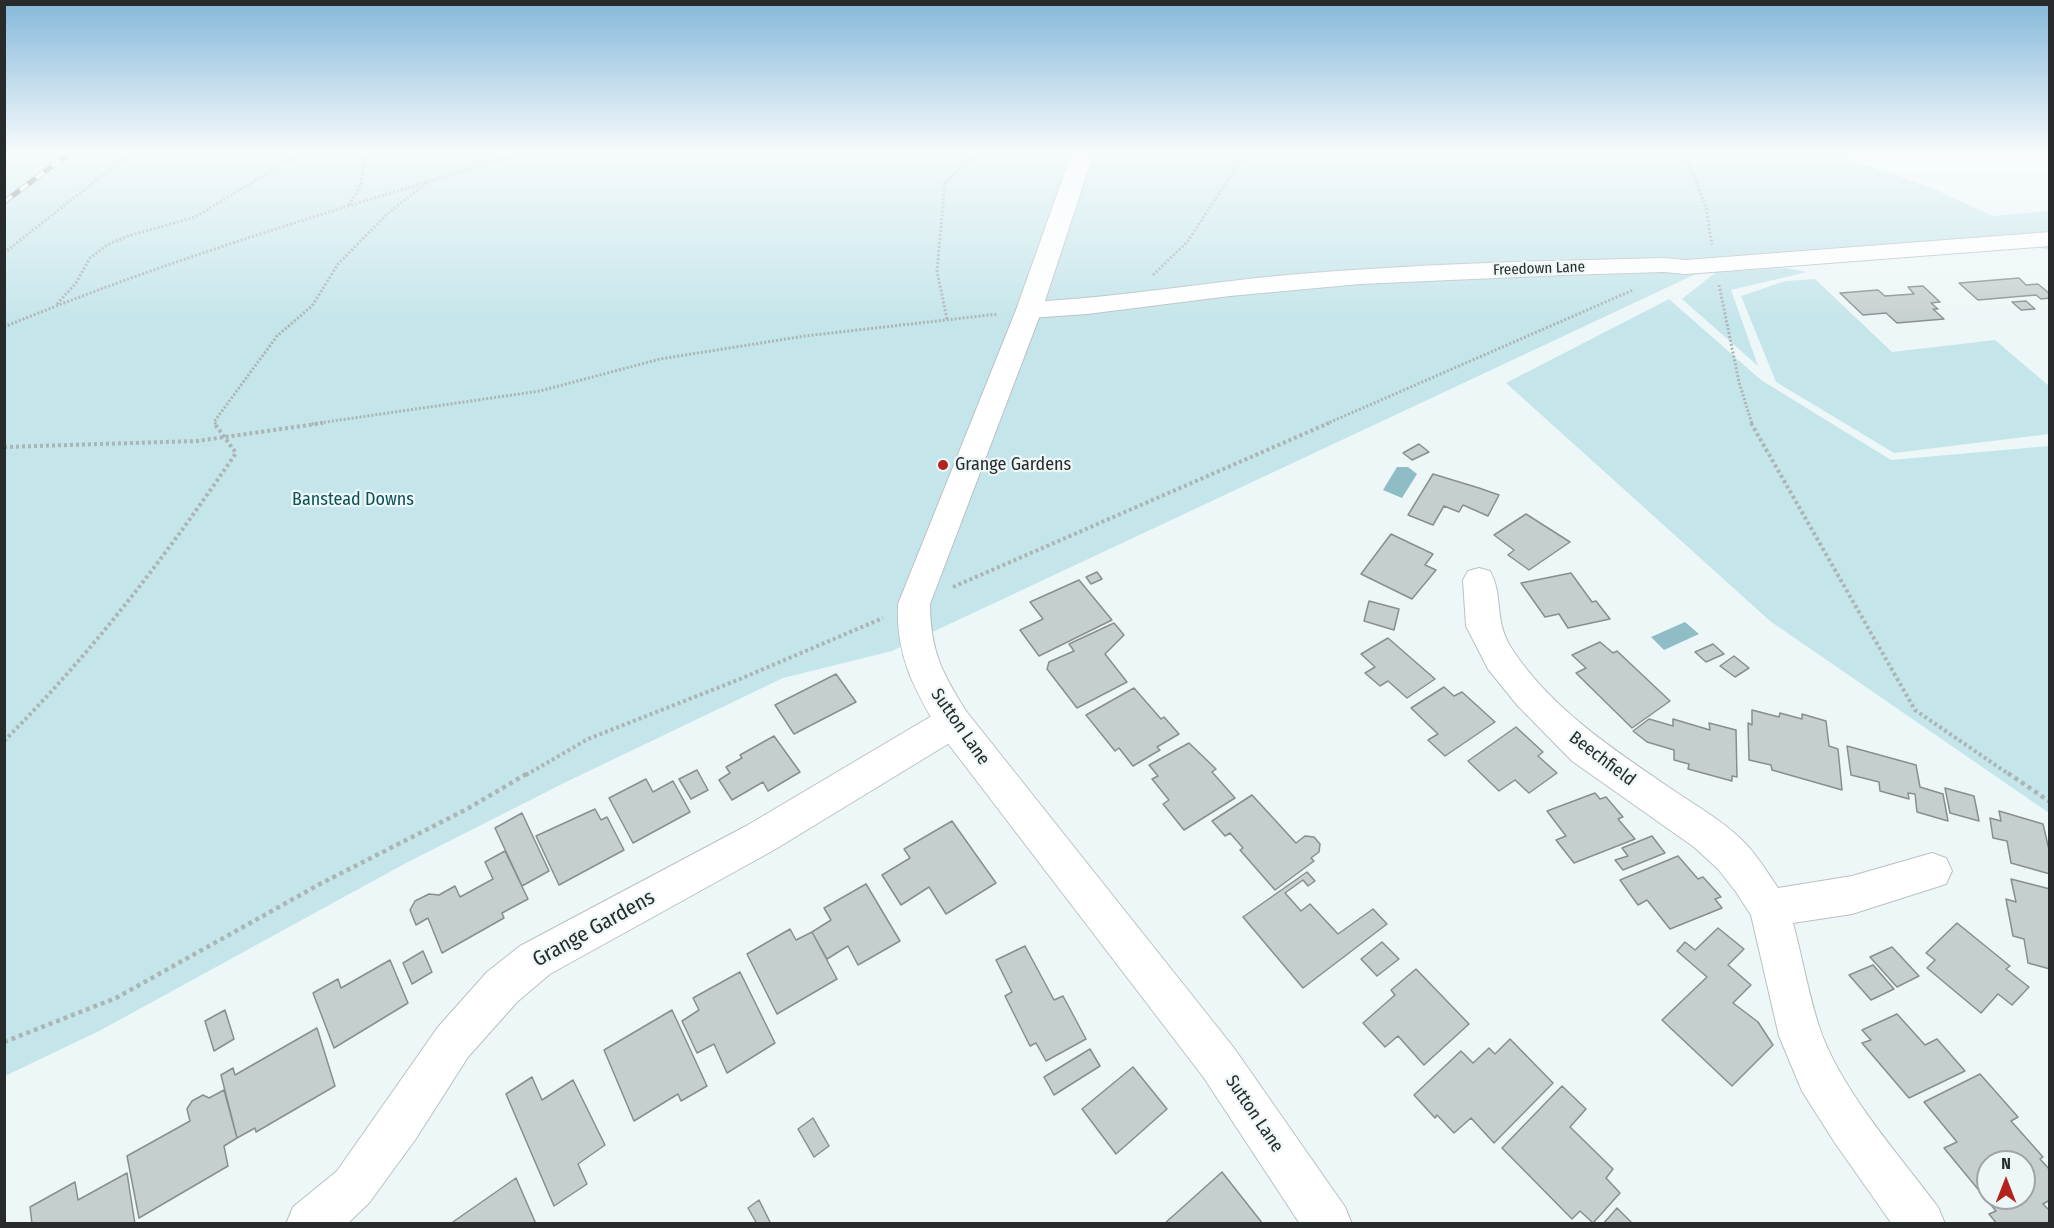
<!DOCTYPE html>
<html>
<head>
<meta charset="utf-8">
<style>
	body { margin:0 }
	#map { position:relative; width:2054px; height:1228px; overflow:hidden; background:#eef7f8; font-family:"Fira Sans Condensed",sans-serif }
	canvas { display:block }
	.frame { position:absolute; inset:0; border:6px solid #282b2c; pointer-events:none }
	.north { position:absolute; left:1976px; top:1150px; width:60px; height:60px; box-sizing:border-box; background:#eef7f8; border:2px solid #9fa5a6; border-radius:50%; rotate:0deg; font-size:16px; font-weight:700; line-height:24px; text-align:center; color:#282b2c }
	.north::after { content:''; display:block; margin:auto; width:21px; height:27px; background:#b3241e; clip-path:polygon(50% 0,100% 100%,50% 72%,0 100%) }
</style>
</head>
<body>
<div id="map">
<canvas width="2054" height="1228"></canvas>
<div class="frame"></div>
<div class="north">N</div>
</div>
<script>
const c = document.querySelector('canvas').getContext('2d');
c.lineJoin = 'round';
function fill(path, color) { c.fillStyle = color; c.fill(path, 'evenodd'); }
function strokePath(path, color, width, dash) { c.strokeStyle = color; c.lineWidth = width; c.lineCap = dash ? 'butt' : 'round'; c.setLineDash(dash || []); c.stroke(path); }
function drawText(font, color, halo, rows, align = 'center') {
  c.font = font + ' "Fira Sans Condensed",sans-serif'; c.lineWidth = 4.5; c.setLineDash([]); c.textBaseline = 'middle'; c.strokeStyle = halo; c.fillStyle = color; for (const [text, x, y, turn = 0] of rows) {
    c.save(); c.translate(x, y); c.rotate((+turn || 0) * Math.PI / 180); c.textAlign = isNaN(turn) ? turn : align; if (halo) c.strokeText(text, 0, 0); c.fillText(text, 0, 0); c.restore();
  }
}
fill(new Path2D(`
	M5,152h1822l105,36 61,28 56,-5v39l-33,-8 -301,23 -823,386 -109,27 -217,104 -160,81 -305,167 -96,46z
	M1786,268l21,4 -76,18 27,76 -76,-67 34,-27z
	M1815,279l77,73 103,-12 54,46v48l-155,19 -118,-71 -35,-86 44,-15z
	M1669,299l92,81 130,80 158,-14v367l-279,-192 -264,-238z`), '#c4e5ea');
fill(new Path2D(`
	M1397,467h11l9,7 -15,24 -19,-8z
	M1685,622l14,12 -35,16 -13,-13z`), '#8ebdc5');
const building = new Path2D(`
	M2019,278l7,7 12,-1 12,10v4l-9,1 -5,-4 -58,5 -19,-17z
	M1923,286l17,16 -9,1 7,6h-5l11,10 -47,4 -11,-10 -23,2 -23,-22 38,-3 7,6 29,-2 -6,-7z
	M2026,301l9,8 -14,1 -9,-8z
	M1419,444l10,8 -17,8 -9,-7z
	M1433,474l46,14 20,7 -11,21 -25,-11 -4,7 -15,-6 -11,19 -25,-10z
	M1526,514l44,28 -41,28 -21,-15 6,-5 -20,-15z
	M1391,534l42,20 -8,11 11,5 -24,29 -51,-25z
	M1097,572l5,7 -11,5 -5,-7z
	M1571,573l21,29 4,-1 14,18 -42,9 -9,-14 -14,3 -24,-34z
	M1079,580l33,40 -73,36 -19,-26 23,-11 -13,-17z
	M1369,601l30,8 -5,21 -30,-9z
	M1114,623l10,12 -19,19 22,28 -50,26 -30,-39 2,-7 25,-11 -5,-7z
	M1388,638l47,41 -28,19 -19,-17 -8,5 -15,-13 10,-6 -14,-13z
	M1600,642l13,11 4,-2 53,50 -38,27 -56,-55 10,-5 -14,-13z
	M1713,644l11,10 -18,8 -11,-10z
	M1734,656l15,12 -14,9 -15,-11z
	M836,674l20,28 -62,32 -19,-29z
	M1444,687l10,9 8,-4 33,30 -50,34 -17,-16 10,-6 -27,-26z
	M1134,688l27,31 3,-2 15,17 -22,13 3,3 -27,16 -14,-18 -4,3 -29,-36z
	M1752,710l27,7 1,-4 22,6v-5l24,7 3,25 9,3 4,41 -70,-20 -1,-5 -22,-5 -1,-37 4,2z
	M1649,719l24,7v-7l37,11 -1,-7 27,7 1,47 -5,-1v5l-44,-12 1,-5 -15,-4v-10l-27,-8 -14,-11z
	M1516,727l27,25 -5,4 19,17 -28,20 -14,-13 -16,11 -31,-30z
	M774,736l26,36 -32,19 -5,-9 -31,18 -13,-20 11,-7 -4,-6 16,-9 -2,-3z
	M1189,743l27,26 -4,3 23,26 -51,32 -21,-26 6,-4 -17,-21 6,-3 -9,-11z
	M1847,746l69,19 4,22 23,7 5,27 -31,-9 -2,-18 -7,-1 1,6 -29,-8 -1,-9 -28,-7z
	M697,770l11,20 -17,9 -12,-20z
	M646,779l7,13 20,-11 17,31 -57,31 -24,-45z
	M1945,788l29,8 5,25 -29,-8z
	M1595,793l5,6 6,-2 17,20 -5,2 17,20 -61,24 -18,-23 10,-4 -19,-25z
	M1252,795l44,48 9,-7 9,1 6,7 -1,8 -8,6 3,3 -39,29 -35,-40 3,-2 -13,-15 -5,3 -13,-15z
	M595,809l6,11 6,-3 17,33 -65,35 -23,-49z
	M1999,811l44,13 7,30v20l-39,-11 -4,-22 -14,-3 -3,-20 11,3z
	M522,813l27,58 -27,15 -27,-58z
	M952,821l44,62 -50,31 -17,-27 -28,18 -19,-30 28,-17 -6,-9z
	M1652,836l13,17 -42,17 -8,-10 13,-4 -6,-8z
	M505,851l23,48 -26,14 2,5 -62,35 -14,-35 -12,7 -6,-15 5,-9 14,-7 10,1 16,-9 5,11 33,-18 -8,-17z
	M1678,856l20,23 5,-2 18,20 -6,2 7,9 -52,21 -23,-29 -9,5 -18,-25z
	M1307,872l8,9 -7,5 -5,-6 -18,13 16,18 9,-7 28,30 35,-25 14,15 -84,64 -60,-71z
	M2011,879l39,10v80l-22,-6 -4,-24 -11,-3 -7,-37 10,3z
	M866,884l34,57 -42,24 -10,-19 -21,13 -15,-27 19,-12 -7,-12z
	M1957,923l53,43 -4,3 23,18 -17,18 -14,-11 -17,19 -54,-45 8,-8 -9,-7z
	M1718,928l26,21 -16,16 23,20 -18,18 25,19 15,23 -41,41 -70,-66 45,-43 -30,-26 8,-9 10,8z
	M790,929l6,11 16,-8 25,47 -60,35 -30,-60z
	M1382,942l17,17 -22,17 -16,-17z
	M1025,946l29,54 9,-4 23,43 -40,22 -10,-18 -6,3 -25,-50 7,-4 -16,-32z
	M1892,947l27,29 -22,11 -27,-30z
	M423,951l9,21 -20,12 -9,-21z
	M390,960l18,43 -74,45 -21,-55 25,-14 3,9z
	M1873,965l21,24 -23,11 -22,-25z
	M1416,969l53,55 -45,41 -26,-29 -13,11 -22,-24 32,-28 -4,-5z
	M740,972l35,71 -48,30 -13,-29 -17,9 -15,-32 17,-11 -6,-12z
	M225,1010l9,29 -20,12 -9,-30z
	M672,1010l35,76 -26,15 -3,-7 -44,27 -30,-71z
	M1897,1014l28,31 12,-6 28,32 -56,27 -47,-55 9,-3 -9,-10z
	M317,1028l18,58 -79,46 -1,-4 -18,10 -16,-63 12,-7 2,7z
	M1510,1039l43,44 -59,60 -23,-25 -17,15 -17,-18 -2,3 -21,-23 47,-44 12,12 16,-15 6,6z
	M1090,1049l10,17 -46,29 -10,-18z
	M1133,1067l34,42 -51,45 -34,-45z
	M1980,1074l38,43 -7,4 32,36 -3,2 10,11v30l-7,4 7,7v13h-53l-8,-10 7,-3 -52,-63 13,-6 -33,-40zM1988,1162h36v36h-36z
	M532,1077l10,23 31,-20 32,65 -27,19 9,20 -33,22 -48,-112z
	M1562,1086l24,23 -16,18 43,42 -7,9 14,15 -27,30 -13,-12 -8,8 -70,-71z
	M224,1090l13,48 -13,8 4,20 -89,52 -12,-62 63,-35 -3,-12 5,-8 11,-6 6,3z
	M813,1118l16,28 -15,11 -16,-28z
	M1222,1172l41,52h-99z
	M127,1173l8,51h-103l-2,-17 45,-25 3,18z
	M516,1178l20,46h-86z
	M759,1200l12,24h-14l-9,-16z
	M1617,1208l16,16h-30z`);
fill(building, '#c6cfd0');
strokePath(building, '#878f90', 1.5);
const minor = new Path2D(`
	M2050,232v14l-364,28 -22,-2 -101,3 -203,9 -130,12 -143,18 -58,4 -9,-2 -4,-6 4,-6 9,-2c86,-4 172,-19 258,-27 125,-11 251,-14 377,-17l22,2z
	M1479,568l11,3c14,25 3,49 22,78 40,61 105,103 164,143 24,16 50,31 70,52 12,13 22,29 32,44l74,-12 80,-23 14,5 6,13 -6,13 -94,30 -59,9c10,37 16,76 29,112 24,61 77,120 116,172l7,17h-53l-57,-81 -33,-52 -23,-55 -28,-121 -15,-23 -18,-23 -24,-22 -122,-86 -55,-56 -29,-36 -22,-43 -3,-46 5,-9z
	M953,707l13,4 5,11 -5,11 -192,117 -224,124 -33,28 -49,55 -53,83 -46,63 -22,21h-61l7,-17 44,-36 101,-144 49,-55 33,-26 226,-120 194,-115z`);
const major = new Path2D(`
	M1072,152h22l-52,158 -112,294c0,46 12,69 36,107l268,337 111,159 7,17h-52l-96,-146 -264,-345c-26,-45 -44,-76 -42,-129l118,-294z`);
strokePath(minor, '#b9c1c3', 2);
strokePath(major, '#b9c1c3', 2);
strokePath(new Path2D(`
	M1685,152l21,56 6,37
	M349,205l12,-20 4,-33
	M4,253l128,-101
	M1153,275l35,-34 58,-89
	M1719,285l20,97 13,42
	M57,304l19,-21 14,-25 17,-13 21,-9 67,-19 93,-56 21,-9
	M947,319l-10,-48 8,-88 34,-31
	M4,327c169,-70 347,-122 522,-175
	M216,424l-2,-2 63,-86 35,-30 26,-42 49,-50 41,-32
	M312,424l228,-33 120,-32 145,-23 193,-22
	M1326,424l307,-134`), '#adb4b5', 3, [2, 2]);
strokePath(new Path2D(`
	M1751,423l164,287 95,65
	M4,447l193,-6 126,-18
	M953,587l376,-164
	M4,741c88,-88 162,-185 232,-288l-22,-30
	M526,775l62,-36 152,-60 143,-61`), '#adb4b5', 4, [3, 3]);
strokePath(new Path2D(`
	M2008,773l42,29
	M4,1042l112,-44 204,-114 147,-75 61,-36`), '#adb4b5', 4.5, [4, 4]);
fill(minor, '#fff');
fill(major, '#fff');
const rail = new Path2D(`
	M4,202l67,-50`);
strokePath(rail, '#626768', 5);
strokePath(rail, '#eef7f8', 4, [10]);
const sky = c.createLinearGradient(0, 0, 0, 324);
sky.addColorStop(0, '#84b8da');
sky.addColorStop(0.47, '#f7fbfc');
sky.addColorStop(1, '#f7fbfc00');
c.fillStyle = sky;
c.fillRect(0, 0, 2054, 324);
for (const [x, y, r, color] of [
	[943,465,6,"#b3241e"]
]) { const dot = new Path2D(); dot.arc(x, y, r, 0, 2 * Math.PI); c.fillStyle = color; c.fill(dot); strokePath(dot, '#eef7f8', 2); }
drawText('15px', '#282b2c', '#eef7f8', [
	["Freedown Lane",1539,269,-2]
]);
drawText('18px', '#282b2c', '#eef7f8', [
	["Grange Gardens",955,465]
], 'left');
drawText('18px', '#0b515a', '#eef7f8', [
	["Banstead Downs",353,500]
]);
drawText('18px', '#282b2c', '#eef7f8', [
	["Sutton Lane",960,727,55],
	["Beechfield",1602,759,37],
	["Sutton Lane",1254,1114,56]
]);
drawText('21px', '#282b2c', '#eef7f8', [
	["Grange Gardens",594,929,-29]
]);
</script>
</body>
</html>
